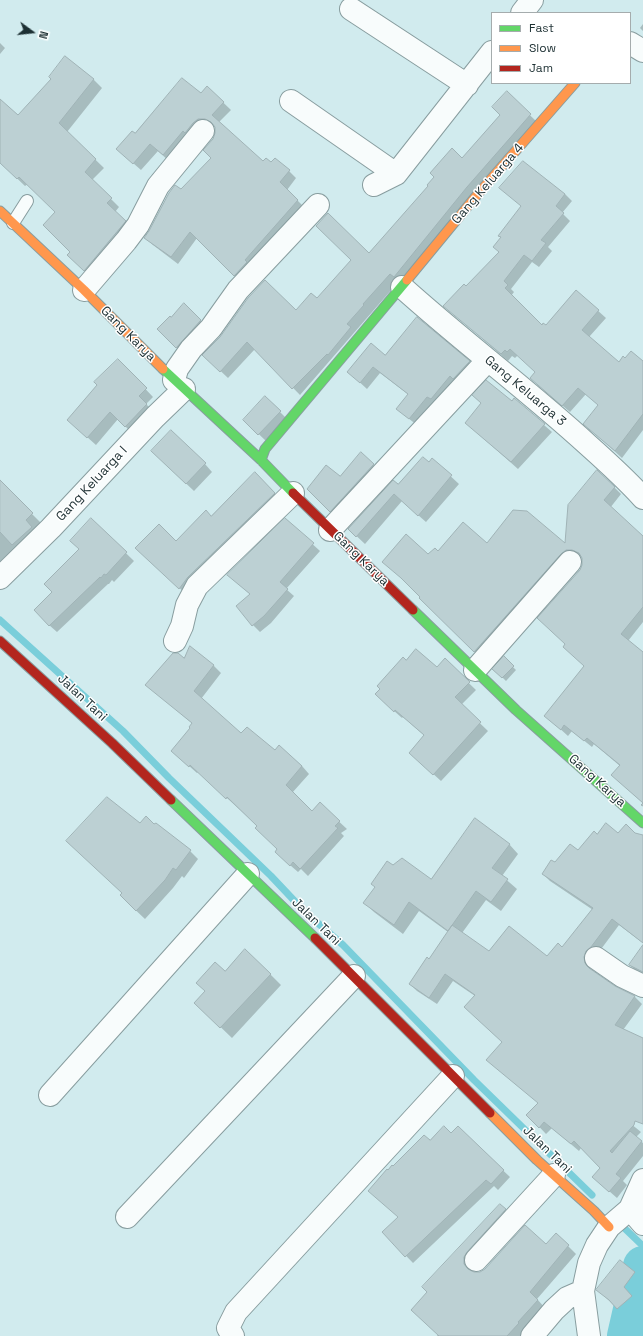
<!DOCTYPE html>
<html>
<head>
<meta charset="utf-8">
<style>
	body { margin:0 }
	#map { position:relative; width:643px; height:1336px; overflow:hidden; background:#d1ebee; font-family:"Space Grotesk",sans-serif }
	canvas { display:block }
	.legend { position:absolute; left:491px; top:12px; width:140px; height:72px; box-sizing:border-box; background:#fff; border:1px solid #a5acad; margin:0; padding:5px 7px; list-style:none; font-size:12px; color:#1d3033 }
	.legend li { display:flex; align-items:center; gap:8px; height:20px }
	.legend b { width:20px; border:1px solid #a5acad }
	.north { position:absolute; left:12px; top:12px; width:40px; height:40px; -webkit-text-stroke:3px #fff; paint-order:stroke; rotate:105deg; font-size:11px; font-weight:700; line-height:16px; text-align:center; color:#1d3033 }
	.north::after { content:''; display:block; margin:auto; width:14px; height:18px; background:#1d3033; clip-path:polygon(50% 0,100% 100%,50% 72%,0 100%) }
</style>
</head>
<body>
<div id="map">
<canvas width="643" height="1336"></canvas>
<ul class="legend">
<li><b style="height:5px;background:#63d668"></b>Fast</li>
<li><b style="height:5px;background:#ff974d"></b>Slow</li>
<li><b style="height:5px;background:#b3261e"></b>Jam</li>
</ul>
<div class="north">N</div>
</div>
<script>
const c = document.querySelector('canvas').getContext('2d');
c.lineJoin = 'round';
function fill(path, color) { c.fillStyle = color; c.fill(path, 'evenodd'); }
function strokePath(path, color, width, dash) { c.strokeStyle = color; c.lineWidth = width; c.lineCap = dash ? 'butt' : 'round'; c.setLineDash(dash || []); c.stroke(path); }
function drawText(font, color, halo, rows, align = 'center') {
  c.font = font + ' "Space Grotesk",sans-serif'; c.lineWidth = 3; c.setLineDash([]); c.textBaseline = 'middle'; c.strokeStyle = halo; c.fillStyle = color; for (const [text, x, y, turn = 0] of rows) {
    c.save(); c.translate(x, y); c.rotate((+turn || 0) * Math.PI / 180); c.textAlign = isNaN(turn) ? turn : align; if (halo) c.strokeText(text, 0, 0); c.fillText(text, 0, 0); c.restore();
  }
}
fill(new Path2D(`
	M643,24v7l-3,-3z
	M0,43l5,5 -5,6z
	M65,58l29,22 8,8 -35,44 37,36 -12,12 27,27 -4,5 18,17 -41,49 -24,-23 3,-3 -14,-40 -29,-28 -3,2 -25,-24v-61l18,16 34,-38z
	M207,87l24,23 -12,12 44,40 8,2 18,7 7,7 -9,12 18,18 -63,74 -45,-44 -19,26 -25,-19 -8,-7 36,-47 31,-33 2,-19 2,-5v-7l-3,-2 -7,1 -36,36 -12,-11 -17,19 -16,-14 10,-21 66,-41z
	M507,93l30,29 -237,273 -45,-46 -27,29 -17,-16 106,-63 52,-45 93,-95 39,-44z
	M501,188l64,6 7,7 -10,12 8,8 -22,26 4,4 -13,16 -7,-5 -21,27 3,3 -3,4 31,30 4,1 30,-36 30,27 -17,19 30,26h24v67l-21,28 -30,-27 7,-25 -13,-12 -16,18 -32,-27 -2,-13 -18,-17 -3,3 -3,-2 -4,5 -63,-55 21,-19 34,-34 22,-47z
	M184,305l24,23 -23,27 -27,-26 13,-11z
	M418,319l58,50 -59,56 -13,-10 5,-20 -29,-22 -13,16 -12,-11 30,-21z
	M118,360l35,37 -7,7 8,8 -21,22 -15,-15 -22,26 -28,-25z
	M265,397l22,22 -21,22 -22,-21z
	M514,399l38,33 -34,37 -44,-39z
	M361,454l20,18 -43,46 -30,-29 33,-12z
	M160,459l45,5 7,8 -18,19z
	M432,459l27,25 -33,38 -24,-21 -37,43 -16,-15 49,-43 31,-23z
	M255,473l27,28 -95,94 -43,-40 32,-13 35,-25z
	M614,487l7,7 -11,14 33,30v84l-15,19 15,11v151l-31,-28 8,-9 -26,-22 -2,3 -20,-16 -4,5 -22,-20 39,-49 -19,-23 14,-73 3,-7v-6l-3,-2 -7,1 -91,101 -61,-60 7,-43 10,-3 49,-8 79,1z
	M8,490l35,35 -43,43v-71z
	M91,519l43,42 -20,21 -2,-2 -3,4h-1l-51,48 -8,-7 4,-33 27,-42z
	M285,519l35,32 -34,38 8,7 -23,27 -11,9 -7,-7 -2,-30 -23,-20z
	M504,658l12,12 -10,11 -12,-12z
	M184,660l30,6 7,7 -20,26 40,36 34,17 4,-5 23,19 7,8 -17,19 20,20 8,-9 27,25 -6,4 3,3 -36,40 -7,-7 -3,3 -15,-13 -5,-10 -20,-23 -60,-54 -1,1 -17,-15 13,-34 -46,-39z
	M445,660l31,30 -15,15 27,26 -47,50 -23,-21 7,-24 -22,-19 -1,1 -18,-16 22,-40 31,7z
	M154,826l36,25 8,8 -14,19 -2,-2 -9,12 -28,31 -16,-15 -6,-11z
	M634,833l9,3v107l-24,-18 -29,39 1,7 23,16 21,10 7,7 -19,26 20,9v62l-28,10 26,21 -5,5 7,6v13l-20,25 4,4 -10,13 -16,-14v-16l-20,-20 -2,3 -27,-23 -6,6 -18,-19 11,-12 -51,-43 15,-18 -28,-46 -22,-15 -16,23 -20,-13 -7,-7 19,-24 19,-28 -29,-21 -16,23 -29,-22 -9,-9 28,-37 39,14 77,-36 9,10 -16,22 15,13 -16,22 -15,-11 -24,33 27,19 58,6 15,-10 31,-38 -43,-29 -7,-7 12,-10 23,-13 19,-16z
	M643,961v12l-9,-4 -4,-4z
	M225,972l45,2 11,11 -49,53 -25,-24z
	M458,1128l52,49 -12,13 -4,-4 -81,77 -30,-31 16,-15 -11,-46 42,-29 21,-7z
	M505,1210l8,7 -42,49v6l9,1 66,-28 10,-11 20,20 -39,45 8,9 -24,28h-84l1,-2 -26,-24z
	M620,1262l22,18 -11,15 8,9 -14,12 -27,-26z`), '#0003');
strokePath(new Path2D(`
	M0,620l123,111 46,47 102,98 33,35 39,34 131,135 118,115
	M619,1223l24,23`), '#7aceda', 7);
strokePath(new Path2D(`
	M627,1336l16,-70`), '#7aceda', 40);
const building = new Path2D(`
	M65,56l29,23 -35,44 37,36 -11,13 27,26 -5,5 19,18 -42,50 -17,-16 3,-3 -27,-27 12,-13 -36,-35 -2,2 -17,-16v-64l18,16 33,-36 -2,-2z
	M182,78l19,15 6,-7 17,16 -12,13 51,46 3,-3 5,4 4,-4 15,12 -10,12 18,18 -53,60 2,2 -13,14 -44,-44 -19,25 -27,-19 5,-7 20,-38 6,-8 6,4 30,-31 -8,-8 10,-11 2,-6v-6l-4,-5 -6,-3h-7l-5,4 -8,10 -2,-2 -20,24 -13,-11 -17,20 -17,-15 16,-18 3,2z
	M507,91l24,23 -64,73 -73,90 -4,-3 -27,30 1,1 -17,19 4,3 -23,28 -1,-1 -35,35 -45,-47 -27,30 -18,-17 18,-18 28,-39 17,-18 31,30 15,-17 6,5 34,-38 -35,-34 12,-13 41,40 59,-67 -1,-1 7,-8 -4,-4 22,-25 10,10 38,-43 -8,-8z
	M523,161l42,33 -9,12 8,7 -23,27 5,3 -14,18 -8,-6 -20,26 4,4 -3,3 37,37 1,-2 3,2 30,-35 23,20 -17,20 37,32 4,-6 2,2 6,-7 12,10v53l-28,37 -32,-27 15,-19 -20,-17 -16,18 -32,-28 5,-6 -25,-23 -3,3 -2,-2 -4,4 -58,-48 21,-22 2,2 33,-34 -6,-5 8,-10 -3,-1 23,-30 -22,-18z
	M184,303l17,17 -25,28 -19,-19 13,-13 1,1z
	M417,317l53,44 -17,18 -3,-3 -19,23 -4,-2 -18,22 -13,-10 12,-15 -35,-27 -13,16 -13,-11 24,-29 14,12z
	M118,359l29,29 -8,8 8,8 -22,23 -15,-15 -23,26 -20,-18 30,-35 -3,-3z
	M486,380l26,21 2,-3 31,26 -34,38 -46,-39 16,-20 -9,-8z
	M265,396l16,15 -23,24 -15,-15z
	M171,430l35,33 -20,21 -35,-33z
	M361,452l13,12 -44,48 -23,-23 19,-24 14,11z
	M423,457l6,5 3,-4 20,17 -34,41 -24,-22 -38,43 -8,-8 45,-49 5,4z
	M597,470l18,17 -11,13 39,36v71l-22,27 22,18v154l-2,-1 2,-2 -32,-28 9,-10 -33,-27 -3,3 -20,-16 -3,5 -17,-14 40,-50 -21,-19 2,-3 -28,-26 43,-48 2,-5v-7l-3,-5 -7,-3h-6l-5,4 -87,98 -55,-54 1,-1 -19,-19 -19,-16 24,-28 22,20 7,-6 3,3 25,-29 24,21 26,-33 14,1 38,32 3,-38z
	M255,472l20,21 -87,84 -9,12 -44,-41 24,-24 17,17 30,-31 5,6z
	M0,480l33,33 -7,7 6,7 -20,18 -12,-13z
	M91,518l36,34 -21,23 -2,-1 -3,4 -1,-1 -51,49 -15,-16 18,-18 -8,-8 35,-35 -9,-8z
	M285,518l29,25 -34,39 8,7 -24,27 -12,10 -16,-20 14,-12 -23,-19z
	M190,646l24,19 -20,26 47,42 6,-6 28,23 4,-5 23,21 -16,19 26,26 8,-9 20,19 -5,5 3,2 -38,41 -7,-7 -3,4 -15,-14 2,-3 -22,-21 2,-2 -30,-29 -1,2 -36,-34 -1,2 -18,-16 19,-23 -1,-1 3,-4 -47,-38 28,-32h5l6,5z
	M416,649l21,18 8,-9 25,24 -15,15 26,25 -48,53 -24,-22 15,-18 -29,-25 -1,2 -19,-18 5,-5 -3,-3 26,-29 3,3z
	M504,656l10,10 -12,12 -10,-9z
	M107,797l33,26 6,-7 8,8 2,-1 35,27 -15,20 -3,-2 -8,12 -29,31 -16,-16 2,-2 -56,-52z
	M475,818l35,26 -18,24 16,11 -17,23 -15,-11 -28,40 -39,-29 -15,23 -31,-22 12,-16 -4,-3 16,-23 6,4 9,-7 29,21z
	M606,823l12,10 8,-9 9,9 8,2v108l-31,-24 -21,28 -5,4 -2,6 1,6 4,5 26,18 20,10 -20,29 28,13v86l-8,-3 -1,4 -24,26 2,2 18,-22 12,10 -26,33 5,4 -12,14 -17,-15 8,-9 -26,-27 -3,3 -27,-22 -5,6 -13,-13 12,-12 -52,-43 16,-18 -38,-35 11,-12 -30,-21 -16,24 -20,-14 18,-27 2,2 23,-34 37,26 20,-25 38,30 11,-13 4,4 31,-39 -51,-34 9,-14 4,2 15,-18 8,6 16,-19 3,3z
	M643,945v27l-14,-7z
	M245,949l26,25 -51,54 -26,-25 11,-12 -9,-8 19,-21 10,9z
	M444,1126l7,7 7,-7 46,44 -13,14 -5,-4 -81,77 -23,-25 16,-15 -30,-26 19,-22 1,1 4,-5 1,1 31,-31 6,5z
	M500,1204l6,5 -39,43 -3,5v7l4,5 6,3h6l5,-3 40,-44 21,19 10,-11 13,12 -39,47 8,8 -20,22 1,1 -12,13h-68l-28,-26 16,-18 -5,-5z
	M620,1260l15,12 -11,15 8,9 -15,13 -8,-9 -13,-10z`);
fill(building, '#bcd0d3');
strokePath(building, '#a0b3b6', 1);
const lane = new Path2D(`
	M13,223l14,-22`);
const street = new Path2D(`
	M351,9l116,76
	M522,13l10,-13
	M630,43l13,8
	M291,101l105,73
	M374,185l22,-11 96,-122
	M402,287c61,55 126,103 186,158 19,17 38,34 55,53
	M84,290l42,-49 12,-16 20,-39 45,-55
	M174,380l3,-11 14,-20 20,-21 27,-38 80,-85
	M330,530l158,-170
	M0,578l51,-50 104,-111 29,-28
	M175,641l7,-15 5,-21 10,-19 96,-93
	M475,670l95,-108
	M596,958l26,18 21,10
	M50,1095l198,-221
	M630,1209l13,15
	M127,1217l227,-241
	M476,1260l78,-85
	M233,1336l-5,-8 8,-16 217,-236
	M532,1336l22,-26 13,-12 16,-7
	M589,1336l-6,-45 6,-28 8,-18 12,-18 21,-18 13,-29`);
const fast = new Path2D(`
	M163,369l98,91 32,33
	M261,460l4,-11 142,-169
	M413,610l103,100 127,113
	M171,800l144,138`);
const slow = new Path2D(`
	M0,211l84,79 79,79
	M407,280l70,-85 98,-112
	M490,1113l47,47 57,51 15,16`);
const jam = new Path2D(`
	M293,493l120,117
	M0,641l112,102 59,57
	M315,938l175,175`);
strokePath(lane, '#889d9f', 14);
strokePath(street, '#889d9f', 24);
strokePath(fast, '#889d9f', 11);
strokePath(slow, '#889d9f', 11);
strokePath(jam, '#889d9f', 11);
strokePath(lane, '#f8fcfc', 12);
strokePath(street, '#f8fcfc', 22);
strokePath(fast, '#63d668', 9);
strokePath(slow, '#ff974d', 9);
strokePath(jam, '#b3261e', 9);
drawText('13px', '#1d3033', '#fff', [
	["Gang Keluarga 4",488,184,-49],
	["Gang Karya",128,334,45],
	["Gang Keluarga 3",525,391,40],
	["Gang Keluarga I",92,484,-47],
	["Gang Karya",361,559,44],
	["Jalan Tani",82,698,43],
	["Gang Karya",597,781,42],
	["Jalan Tani",316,922,44],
	["Jalan Tani",547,1150,44]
]);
</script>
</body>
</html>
